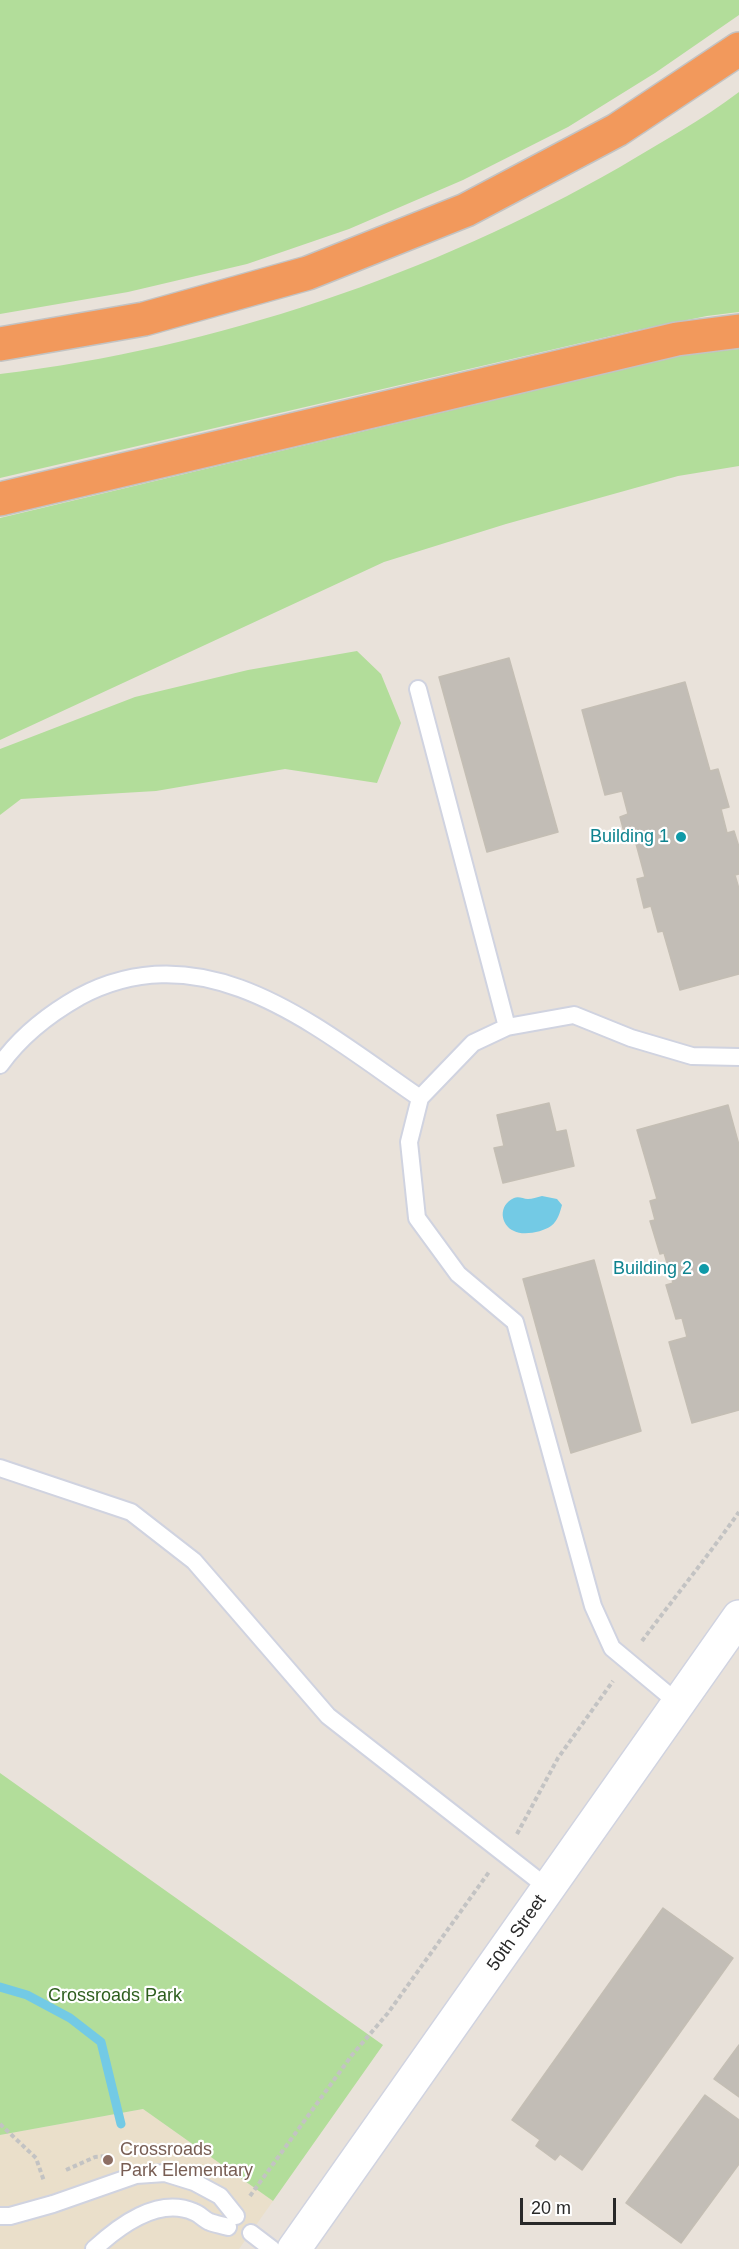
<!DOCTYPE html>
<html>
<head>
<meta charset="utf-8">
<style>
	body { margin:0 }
	#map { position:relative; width:739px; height:2249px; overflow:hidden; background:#e9e2da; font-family:Helvetica,sans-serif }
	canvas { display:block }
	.scale { position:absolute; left:520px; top:2198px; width:96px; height:27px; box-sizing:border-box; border:3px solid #282828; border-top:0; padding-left:8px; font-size:18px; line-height:21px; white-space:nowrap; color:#282828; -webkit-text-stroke:4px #fff; paint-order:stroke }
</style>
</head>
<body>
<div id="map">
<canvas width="739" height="2249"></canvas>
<div class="scale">20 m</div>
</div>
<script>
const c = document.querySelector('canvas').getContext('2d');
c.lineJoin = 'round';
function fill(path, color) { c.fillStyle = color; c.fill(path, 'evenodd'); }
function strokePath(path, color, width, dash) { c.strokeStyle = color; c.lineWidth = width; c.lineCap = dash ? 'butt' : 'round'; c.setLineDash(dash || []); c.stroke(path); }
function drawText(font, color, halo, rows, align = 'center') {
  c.font = font + ' Helvetica,sans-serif'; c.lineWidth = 4.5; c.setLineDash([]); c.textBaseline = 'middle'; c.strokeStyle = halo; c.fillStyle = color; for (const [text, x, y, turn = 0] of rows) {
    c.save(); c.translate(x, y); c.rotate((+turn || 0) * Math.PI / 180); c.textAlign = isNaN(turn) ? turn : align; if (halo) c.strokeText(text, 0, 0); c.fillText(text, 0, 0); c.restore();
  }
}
fill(new Path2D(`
	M143,2109l130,92 -34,48h-239v-114z`), '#eadfca');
fill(new Path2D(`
	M0,0h739v15l-84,58 -87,54 -105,53 -114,49 -102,35 -119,28 -128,22z
	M739,92v220l-32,4 -79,16 -628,146v-104c216,-26 431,-99 620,-207 40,-24 82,-47 119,-75z
	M739,349v117l-61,10 -172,48 -122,38 -384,178v-222l687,-164z
	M357,651l24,23 20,49 -24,60 -92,-14 -129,22 -135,8 -21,16v-66l135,-52 113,-27z
	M0,1773l383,272 -110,156 -130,-92 -143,26z`), '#b2dd9a');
fill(new Path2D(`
	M542,1196l15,3 5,6c-2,7 -4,16 -11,21 -8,6 -28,10 -37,5 -14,-6 -16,-26 0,-33 5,-2 9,1 14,1 4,0 9,-2 14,-3z`), '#73cae5');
strokePath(new Path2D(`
	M0,1987l27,8 43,23 31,24 20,82`), '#73cae5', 9);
const building = new Path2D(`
	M509,658l49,174 -71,20 -48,-175z
	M685,682l25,89 8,-2 11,38 -8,2 6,24 7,-2 5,16v27l-4,1 4,14v85l-59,16 -17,-59 -5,1 -7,-26 -7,2 -7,-29 8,-2 -10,-37 -8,3 -7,-26 8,-3 -6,-23 -17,4 -23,-85z
	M549,1103l7,29 10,-2 8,36 -71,17 -9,-35 10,-2 -7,-31z
	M728,1105l11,40v265l-47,13 -23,-81 18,-5 -5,-19 -6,1 -10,-34 7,-2 -9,-30 -4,1 -10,-33 5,-1 -5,-19 7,-2 -20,-69z
	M594,1260l47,171 -70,22 -48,-174z
	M663,1908l70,50 -151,212 -22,-16 -5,6 -19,-14 4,-6 -28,-20z
	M739,2045v52l-25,-18z
	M705,2095l34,25v44l-58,79 -55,-40z`);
fill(building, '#c2bdb6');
strokePath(building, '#c4beb4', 1.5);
const lane = new Path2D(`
	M418,689l89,338
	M0,1065c20,-28 49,-51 79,-68 127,-68 240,32 341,101
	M0,1468l131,44 63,49 134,155 220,172
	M678,1703l-66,-55 -19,-42 -78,-284 -57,-48 -41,-56 -8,-76 11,-44 53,-55 34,-16 67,-12 57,23 61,18 47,1
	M0,2216h10l43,-12 83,-29 29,-2 29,9 26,14 16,20
	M251,2233l21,16
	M94,2249c25,-23 64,-53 100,-37 6,2 10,8 16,10 5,2 12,3 18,5`);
const secondary = new Path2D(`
	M294,2249l445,-632`);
const highway = new Path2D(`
	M0,344l144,-25 164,-46 158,-63 151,-80 122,-81
	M0,499l677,-160 62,-8`);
strokePath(lane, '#d0d3e0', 20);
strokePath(secondary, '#d0d3e0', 36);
strokePath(highway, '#c3c3c3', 36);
strokePath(new Path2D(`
	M642,1641c32,-43 66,-85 97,-129
	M517,1834l41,-76 55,-77
	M0,2124l36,34 8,23
	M66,2170l29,-13 15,-1
	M250,2196l102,-141 36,-42 101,-141`), '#c3c3c3', 4, [4.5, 3]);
strokePath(lane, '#fff', 16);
strokePath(secondary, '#fff', 33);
strokePath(highway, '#f2995c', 33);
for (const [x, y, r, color] of [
	[681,837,6,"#0f9aa8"],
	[704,1269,6,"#0f9aa8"],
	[108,2160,6,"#8d6e63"]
]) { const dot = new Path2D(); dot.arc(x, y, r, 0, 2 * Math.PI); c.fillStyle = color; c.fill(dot); strokePath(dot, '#fff', 2); }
drawText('18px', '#0d838f', '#fff', [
	["Building 1",669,837],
	["Building 2",692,1269]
], 'right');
drawText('18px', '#282828', '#fff', [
	["50th Street",517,1933,-55]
]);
drawText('18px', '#2d5e1e', '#fff', [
	["Crossroads Park",115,1996]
]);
drawText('18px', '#785e54', '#fff', [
	["Crossroads",120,2150],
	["Park Elementary",120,2171]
], 'left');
</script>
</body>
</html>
